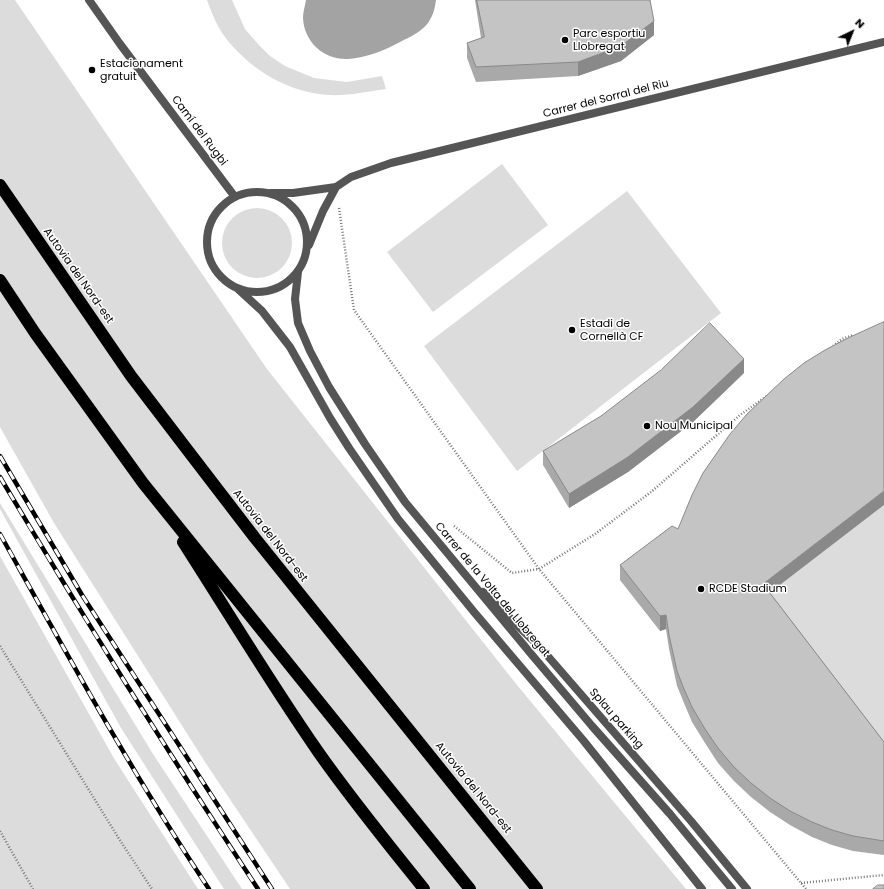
<!DOCTYPE html>
<html>
<head>
<meta charset="utf-8">
<style>
	body { margin:0 }
	#map { position:relative; width:884px; height:889px; overflow:hidden; background:#fff; font-family:Poppins,sans-serif }
	canvas { display:block }
	.north { position:absolute; left:832px; top:12px; width:40px; height:40px; -webkit-text-stroke:3px #fff; paint-order:stroke; rotate:43deg; font-size:11px; font-weight:700; line-height:16px; text-align:center; color:#000 }
	.north::after { content:''; display:block; margin:auto; width:14px; height:18px; background:#000; clip-path:polygon(50% 0,100% 100%,50% 72%,0 100%) }
</style>
</head>
<body>
<div id="map">
<canvas width="884" height="889"></canvas>
<div class="north">N</div>
</div>
<script>
const c = document.querySelector('canvas').getContext('2d');
c.lineJoin = 'round';
function fill(path, color) { c.fillStyle = color; c.fill(path, 'evenodd'); }
function strokePath(path, color, width, dash) { c.strokeStyle = color; c.lineWidth = width; c.lineCap = dash ? 'butt' : 'round'; c.setLineDash(dash || []); c.stroke(path); }
function drawText(font, color, halo, rows, align = 'center') {
  c.font = font + ' Poppins,sans-serif'; c.lineWidth = 3; c.setLineDash([]); c.textBaseline = 'middle'; c.strokeStyle = halo; c.fillStyle = color; for (const [text, x, y, turn = 0] of rows) {
    c.save(); c.translate(x, y); c.rotate((+turn || 0) * Math.PI / 180); c.textAlign = isNaN(turn) ? turn : align; if (halo) c.strokeText(text, 0, 0); c.fillText(text, 0, 0); c.restore();
  }
}
fill(new Path2D(`
	M0,0h15l252,369 250,316 169,204h-396l-85,-127 -151,-239 -54,-96z
	M207,0h25l13,29 13,15 12,12 15,10 29,12 33,4 35,-6 4,13c-20,3 -39,7 -58,6 -40,-3 -75,-24 -100,-54 -10,-12 -16,-27 -21,-41z
	M502,164l46,61 -115,87 -46,-60z
	M627,191l94,122 -204,158 -93,-125z
	M222 243a35 35 0 1 1 70 0a35 35 0 1 1-70 0Z
	M0,503l153,251 89,135h-18l-103,-161 -121,-219z
	M884,505v252l-121,-159z
	M0,556l115,204 83,129h-198z`), '#dcdcdc');
fill(new Path2D(`
	M306,0h130c-1,8 -3,16 -8,23 -7,9 -18,14 -28,19 -15,8 -34,16 -52,17 -24,1 -44,-17 -45,-41 0,-6 2,-12 3,-18z`), '#a3a3a3');
const motorway = new Path2D(`
	M0,185l131,191 58,76 66,86 282,351
	M0,280l35,53 108,150 327,406
	M183,542c45,70 88,142 136,211 33,47 69,91 105,136`);
strokePath(motorway, '#dbdbdb', 14);
strokePath(new Path2D(`
	M339,208l15,102 185,259 267,320
	M833,346l9,-7 11,-4
	M454,526l58,47 27,-4 56,-35 56,-42 89,-77 27,-19
	M0,646l121,196 31,47
	M0,831l33,58
	M801,883l83,-8`), '#777', 2.5, [1, 2]);
strokePath(new Path2D(`
	M483,592l56,54 152,175 56,68`), '#555', 8);
strokePath(new Path2D(`
	M89,0l31,44 115,153
	M207 242a50 50 0 1 1 100 0a50 50 0 1 1-100 0Z
	M270,193h23l43,-6 15,-10 40,-14 493,-121
	M309,245l14,-34 13,-24
	M298,272l-3,27 3,24 12,28 19,36 36,57 40,58 127,153 60,71 78,88 62,75
	M238,289l24,22 28,36 40,71 19,30 49,71 76,93 109,128 119,149`), '#555', 8);
strokePath(motorway, '#000', 12);
const rail = new Path2D(`
	M0,456l82,139 190,294
	M0,477c83,140 169,277 258,412
	M0,534c67,120 133,241 209,355`);
strokePath(rail, '#000', 4.5);
strokePath(rail, '#fff', 3, [9]);
fill(new Path2D(`
	M475,0h175l4,35 -33,26 -43,15 -102,6 -9,-24v-15l14,-5z
	M744,373l-51,49 -65,50 -59,36 -26,-43v-14z
	M620,565l150,28 114,149v113l-31,-4 -21,-6 -20,-8 -22,-12 -20,-13 -19,-15 -17,-16 -16,-18 -13,-20 -13,-21 -8,-19 -7,-17 -8,-37 -3,-20 -6,2 -40,-51z`), '#a9a9a9');
fill(new Path2D(`
	M654,21v14l-33,26 -43,15v-14z
	M744,359v14l-51,49 -65,50 -59,36v-14z
	M884,491v14l-121,93v-14z
	M666,615v14l-6,2v-15z`), '#898989');
const building = new Path2D(`
	M477,0h173l4,21 -33,25 -43,16 -102,5 -9,-24 17,-6z
	M884,322v169l-121,93 121,158v99l-31,-5 -21,-6 -20,-8 -22,-11 -20,-13 -19,-15 -17,-16 -16,-19 -13,-19 -13,-22 -8,-18 -7,-18 -8,-36 -3,-20 -6,1 -40,-51 52,-39 6,3 14,-34 11,-22 27,-39 17,-20 37,-35 20,-16 21,-13 23,-12z
	M710,323l34,36 -51,48 -65,50 -59,37 -26,-43 58,-35 60,-46z
	M878,885h6v4h-11z`);
fill(building, '#c4c4c4');
strokePath(building, '#898989', 1);
for (const [x, y, r, color] of [
	[565,40,4,"#000"],
	[92,70,4,"#000"],
	[572,330,4,"#000"],
	[647,426,4,"#000"],
	[701,589,4,"#000"]
]) { const dot = new Path2D(); dot.arc(x, y, r, 0, 2 * Math.PI); c.fillStyle = color; c.fill(dot); strokePath(dot, '#fff', 1.5); }
drawText('11px', '#000', '#fff', [
	["Parc esportiu",573,34],
	["Llobregat",573,47],
	["Estacionament",100,64],
	["gratuit",100,77],
	["Estadi de",580,324],
	["Cornellà CF",580,337],
	["Nou Municipal",655,426],
	["RCDE Stadium",709,589]
], 'left');
drawText('11px', '#000', '#fff', [
	["Carrer del Sorral del Riu",606,99,-14],
	["Camí del Rugbi",199,131,53],
	["Autovia del Nord-est",78,276,55],
	["Autovia del Nord-est",270,536,52],
	["Carrer de la Volta del Llobregat",492,590,50],
	["Splau parking",616,719,49],
	["Autovia del Nord-est",473,788,51]
]);
</script>
</body>
</html>
